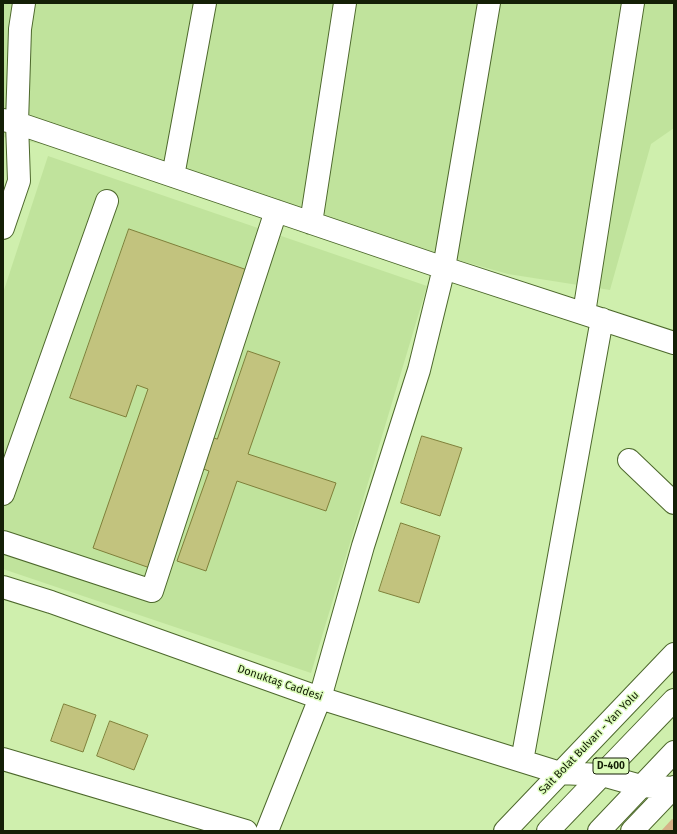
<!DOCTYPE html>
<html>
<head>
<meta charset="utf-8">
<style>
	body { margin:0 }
	#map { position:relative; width:677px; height:834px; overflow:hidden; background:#cfefad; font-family:"Fira Sans",sans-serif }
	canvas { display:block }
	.frame { position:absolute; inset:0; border:4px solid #141f06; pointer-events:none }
</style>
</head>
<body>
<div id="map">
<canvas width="677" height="834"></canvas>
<div class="frame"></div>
</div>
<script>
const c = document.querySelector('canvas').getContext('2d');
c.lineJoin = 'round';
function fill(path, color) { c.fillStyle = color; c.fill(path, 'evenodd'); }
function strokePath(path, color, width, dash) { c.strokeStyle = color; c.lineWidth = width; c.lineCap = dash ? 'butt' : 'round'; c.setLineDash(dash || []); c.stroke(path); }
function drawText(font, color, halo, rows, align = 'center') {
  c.font = font + ' "Fira Sans",sans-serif'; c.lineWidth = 3; c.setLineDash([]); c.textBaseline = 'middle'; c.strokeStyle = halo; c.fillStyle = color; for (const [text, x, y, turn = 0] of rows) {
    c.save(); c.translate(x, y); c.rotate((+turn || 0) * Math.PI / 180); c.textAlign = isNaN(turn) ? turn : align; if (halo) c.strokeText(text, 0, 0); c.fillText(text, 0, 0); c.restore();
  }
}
fill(new Path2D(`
	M3,3h671v125l-23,16 -41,146 -102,-16 -461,-129 -44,-8z
	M48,156l379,130 -116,387 -308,-104v-276z`), '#c0e39c');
fill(new Path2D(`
	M672,819l2,1v11h-13z`), '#d5b087');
const building = new Path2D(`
	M129,229l124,43 -103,296 -57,-20 55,-159 -11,-4 -11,32 -56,-19z
	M248,351l32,11 -32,92 88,29 -10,28 -89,-30 -31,90 -29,-10 32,-90 -22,-8 10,-31 20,7z
	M422,436l40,12 -22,68 -39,-13z
	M401,523l39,13 -21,67 -40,-12z
	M64,704l32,11 -13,37 -32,-11z
	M110,721l38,14 -14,35 -37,-14z`);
fill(building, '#c2c37e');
strokePath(building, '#7f803a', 1);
const minor = new Path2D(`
	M3,120l14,3 427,145 230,75
	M173,176l32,-173
	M311,223l34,-220
	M3,228l16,-47 -2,-58 3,-94 4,-26
	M584,313l49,-310
	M629,460l45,43
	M3,494l104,-293
	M3,542l149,49 124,-380
	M3,587l48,15 269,96 240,75 42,2 39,11 33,2
	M3,759l243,72
	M522,761l80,-442
	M267,831l53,-133 43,-152 56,-176 25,-102 45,-265
	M505,831l169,-177
	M632,831l42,-44`);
const highway = new Path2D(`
	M548,831l126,-131
	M599,831l75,-79`);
strokePath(minor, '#4d682c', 24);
strokePath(highway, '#4d682c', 24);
strokePath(minor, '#fff', 22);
strokePath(highway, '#fff', 22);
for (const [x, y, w] of [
	[611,766,36]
]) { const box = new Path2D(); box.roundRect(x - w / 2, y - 8, w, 16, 3); c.fillStyle = '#dcfcba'; c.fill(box); strokePath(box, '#141f06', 1); }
drawText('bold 10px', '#141f06', null, [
	["D-400",611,766]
]);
drawText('11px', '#141f06', '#dcfcba', [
	["Donuktaş Caddesi",280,683,19],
	["Sait Bolat Bulvarı - Yan Yolu",589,743,-46]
]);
</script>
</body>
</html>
